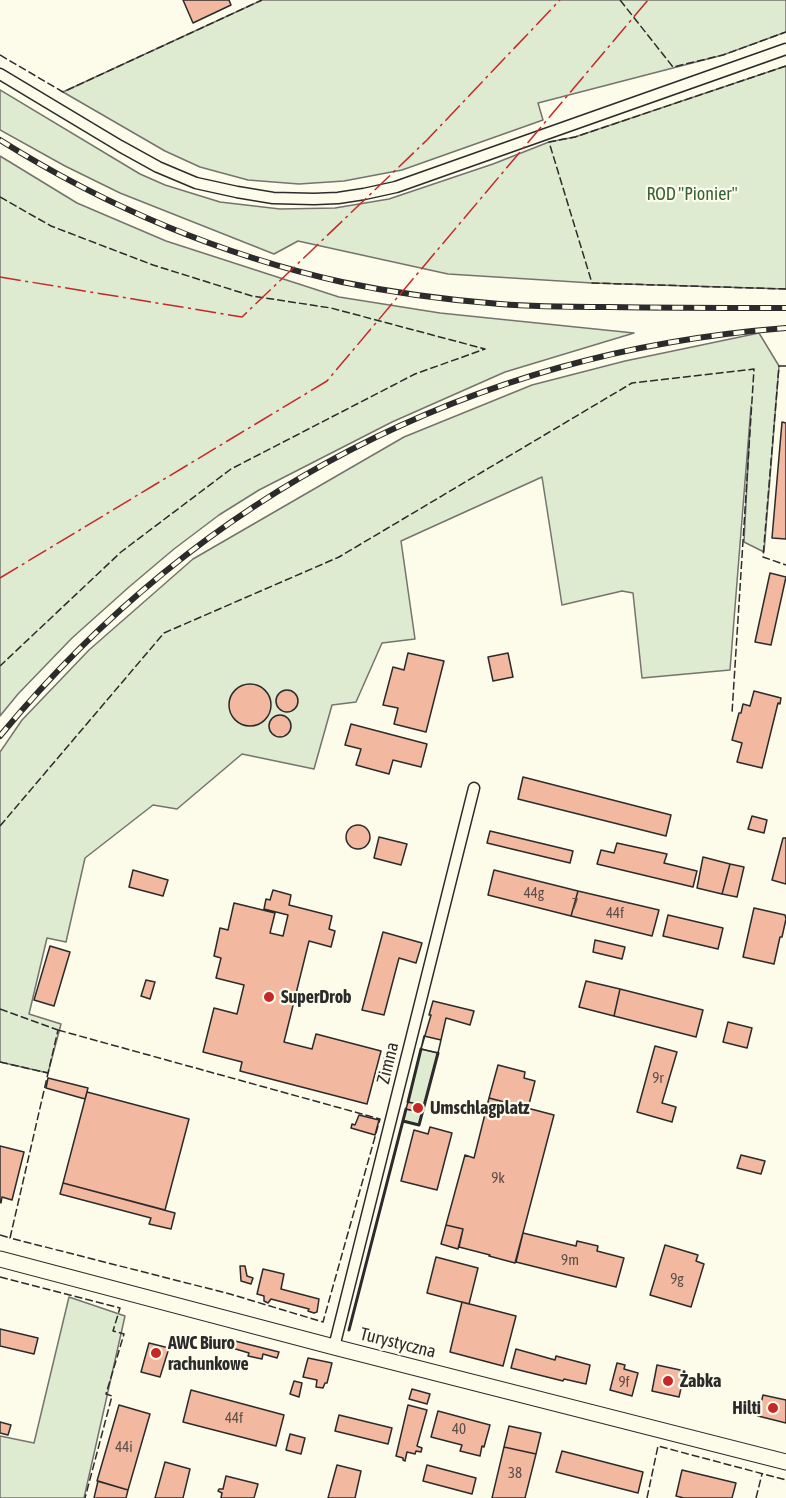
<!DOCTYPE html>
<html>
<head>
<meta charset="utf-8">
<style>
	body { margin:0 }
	canvas { display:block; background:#fdfbea }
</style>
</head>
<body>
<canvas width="786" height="1498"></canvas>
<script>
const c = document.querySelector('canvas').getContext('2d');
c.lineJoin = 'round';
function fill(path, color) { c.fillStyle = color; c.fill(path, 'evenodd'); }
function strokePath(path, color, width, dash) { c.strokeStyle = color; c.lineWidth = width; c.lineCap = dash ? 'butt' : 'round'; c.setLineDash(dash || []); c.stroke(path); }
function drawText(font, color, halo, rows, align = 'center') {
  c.font = font + ' "Asap Condensed",sans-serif'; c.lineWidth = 4.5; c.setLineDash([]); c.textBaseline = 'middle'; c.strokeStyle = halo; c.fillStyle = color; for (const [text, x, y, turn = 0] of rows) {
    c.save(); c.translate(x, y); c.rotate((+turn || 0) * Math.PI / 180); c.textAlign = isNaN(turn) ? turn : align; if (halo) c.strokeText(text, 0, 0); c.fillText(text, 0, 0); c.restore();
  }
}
const green = new Path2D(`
	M262,0h524v32l-63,23 -185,48 5,17 -141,50 -58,11 -45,3 -51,-4 -48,-13 -35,-16 -102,-59z
	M786,66v223l-194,-6 -144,-9 -150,-33 -24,13 -154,-61 -55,-27 -65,-36v-40l140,84 25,11 55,17 60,7 55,-1 54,-9 104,-35 56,-22 26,-5z
	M0,156l77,47 89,38 173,56 101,16 194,20 -129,39 -113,50 -133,68 -40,25 -45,34 -45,38 -57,51 -54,56 -18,22z
	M759,333l20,33 -15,186 -20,-10 7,-136 -21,264 -88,8 -9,-85 -11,-2 -60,14 -20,-128 -141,64 14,98 -33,4 -26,59 -24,3 -18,64 -72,-15 -65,55 -24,-4 -68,53 -19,84 -19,-4 -18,76 32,10 -13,49 -48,-11v-310l22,-32 67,-70 104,-91 211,-122 128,-52 93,-24z
	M421,1049l17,4 -19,72 -16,-4 3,-12 13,3 2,-7 -13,-3z
	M69,1297l56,19 -41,182h-84v-62l34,7z`);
fill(green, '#deebd1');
strokePath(green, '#74746e', 1.5);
const building = new Path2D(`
	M183,0h46l2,5 -38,18z
	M782,422l4,1v116l-14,-1z
	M770,573l16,4 -15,68 -16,-3z
	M408,653l36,8 -18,71 -32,-8 4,-16 -15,-3 10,-38 11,3z
	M508,653l5,24 -20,4 -5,-24z
	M229 705a21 21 0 1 1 42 0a21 21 0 1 1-42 0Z
	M276 701a11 11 0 1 1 22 0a11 11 0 1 1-22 0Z
	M754,691l27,7 -1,6 -2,-1 -16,65 -25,-6 5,-19 -10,-3 7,-27h2l2,-9 7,2z
	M269 726a11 11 0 1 1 22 0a11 11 0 1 1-22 0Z
	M351,724l76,20 -6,23 -28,-7 -4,14 -33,-9 5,-16 -16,-4z
	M523,777l148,38 -5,21 -148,-37z
	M752,816l15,4 -3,13 -16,-4z
	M346 837a12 12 0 1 1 24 0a12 12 0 1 1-24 0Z
	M490,831l83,20 -3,12 -83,-20z
	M379,837l28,7 -6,21 -27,-7z
	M783,838h3v46l-14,-4z
	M617,843l50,11 -3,9 33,8 -4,16 -96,-23 4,-14 13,3z
	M703,857l27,7 -8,30 -25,-6z
	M730,864l14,3 -7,30 -15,-3z
	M133,870l35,10 -5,16 -34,-9z
	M494,870l84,21 -7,25 -83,-21z
	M273,890l18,5 -2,10 43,11 -3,13 6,2 -4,16 -22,-6 -25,101 28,7 4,-15 65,17 -14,53 -127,-33 2,-9 -39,-10 11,-44 23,6 7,-29 -28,-7 5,-20 -7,-2 6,-28 8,2 6,-27 41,10 -5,20 13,3 5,-21 -24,-6 2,-10 4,1z
	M578,891l81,19 -7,26 -81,-20z
	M754,908l31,7 1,4 -4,18h-2l-6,27 -31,-7z
	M668,915l55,13 -5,21 -55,-13z
	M383,932l39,11 -6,20 -17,-5 -15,57 -22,-5z
	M595,940l30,7 -3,12 -29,-7z
	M50,946l20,6 -16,54 -20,-6z
	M146,980l9,2 -5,17 -9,-3z
	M586,981l34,8 -6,27 -35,-9z
	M620,989l83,21 -7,27 -82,-21z
	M433,1001l41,10 -4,14 -24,-7 -8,35 -17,-4 10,-34h-2z
	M728,1022l24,6 -5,20 -24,-6z
	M424,1036l17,4 -3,13 -17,-4z
	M655,1046l22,6 -15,51 14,4 -4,15 -35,-10z
	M386,1052l9,3 -6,27 -10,-3z
	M498,1065l27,7 -1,6 11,3 -7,27 -39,-10z
	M48,1078l40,10 -3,11 -39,-11z
	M87,1092l102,27 -24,91 -102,-27z
	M489,1098l65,17 -39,148 -26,-7 1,-1 -31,-8 4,-18 -17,-4 19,-70 9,3z
	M408,1102l13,3 -2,7 -13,-3z
	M359,1115l20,5 -4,15 -24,-7 1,-4 3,1z
	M430,1127l22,6 -15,57 -36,-9 13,-51 14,4z
	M0,1146l24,6 -12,48 -10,-3 -1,6 -1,-1z
	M741,1155l24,6 -4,13 -24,-6z
	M63,1183l112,30 -4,16 -22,-5 2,-6 -91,-24z
	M446,1225l17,4 -5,20 -17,-5z
	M523,1233l53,13 1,-5 21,5 -1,5 27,7 -8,29 -100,-25z
	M665,1245l33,10 -2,6 8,3 -13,43 -41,-12z
	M436,1257l42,11 -9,36 -42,-11z
	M240,1266h5l2,10 6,2 -2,6 -10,-3z
	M263,1269l21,5 -3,15 38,10 -2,13 -3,1 -6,-2 1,-2 -38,-10 -3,4 -4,-2v-5l-7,-2z
	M462,1302l54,14 -13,50 -53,-14z
	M0,1329l38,9 -4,16 -34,-8z
	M231,1340l48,12 -2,6 -14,-4 -1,5 -14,-3 1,-3 -20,-6z
	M149,1343l20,5 -9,29 -19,-5z
	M516,1349l39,11 1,-4 34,9 -4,19 -22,-5 -1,2 -52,-13z
	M308,1358l24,5 -5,20h-2l-2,5 -7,-1 1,-7 -14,-3z
	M617,1363l8,2 -1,4 14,4 -6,23 -22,-6z
	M657,1365l28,6 -6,26 -27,-6z
	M294,1381l8,2 -3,14 -9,-3z
	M412,1389l18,5 -3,10 -18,-5z
	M191,1390l93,25 -8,31 -93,-24z
	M763,1395l23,5v23l-28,-7z
	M119,1405l31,9 -22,76 -31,-9z
	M408,1405l19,5 -10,36 5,2 -1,4 -5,-1 -1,3 -8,-2 -2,9 -2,-1v-2l-7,-2z
	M438,1411l52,14 -6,22 -2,-1 -2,10 -20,-5 2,-6 -31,-8z
	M339,1415l53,13 -4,16 -53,-13z
	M0,1422l11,3 -3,10 -8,-2z
	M509,1426l32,7 -5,21 -32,-7z
	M290,1434l15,4 -4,16 -15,-4z
	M504,1447l32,7 -11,44h-33z
	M562,1451l81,21 -5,21 -82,-21z
	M165,1462l25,7 -7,29h-28z
	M337,1465l24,6 -6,27h-27z
	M427,1465l49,13 -4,16 -49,-13z
	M682,1470l54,13 -4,15h-48l-8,-2z
	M226,1476l32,8 -4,14h-33l1,-5 -4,-2 1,-2h4z
	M98,1481l30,9 -2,8h-32z`);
fill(building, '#f2b8a0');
strokePath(building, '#2b2b2b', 1.5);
const street = new Path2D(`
	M0,74l120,72 38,21 38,16 41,9 36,6 41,1 24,-1 26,-4 32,-7 390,-138
	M334,1347l140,-559`);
const secondary = new Path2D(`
	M0,1259l334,88 452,115`);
strokePath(street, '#2b2b2b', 13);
strokePath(secondary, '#2b2b2b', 17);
strokePath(street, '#fdfbea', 10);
strokePath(secondary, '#fdfbea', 15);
const rail = new Path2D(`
	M0,140c105,66 221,115 342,142 52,11 105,18 158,22 36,3 73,3 109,3 59,1 118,1 177,1
	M0,736c201,-243 472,-384 786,-408`);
strokePath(rail, '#2b2b2b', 6);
strokePath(rail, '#fdfbea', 4, [11]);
strokePath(new Path2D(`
	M620,0l53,67 50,-12 63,-23
	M0,55l63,37 199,-92
	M786,66l-211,71 -26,5 43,141 194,6
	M0,197l51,29 102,39 99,31 79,12 154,41 -70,25 -184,95 -110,83 -121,114
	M786,366h-7l-16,191 23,8
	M0,826l164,-193 175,-76 293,-174 122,-14 -22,344
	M0,1009l58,21
	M58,1030l322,89 -57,203 -93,-28 -220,-56z
	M0,1062l48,11
	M0,1235l10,3
	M0,1277l120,31 -7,23 11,3 -18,60 6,2 -27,102
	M647,1498l11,-52 128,34
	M756,1498l6,-24`), '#2b2b2b', 1.5, [8, 3]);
strokePath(new Path2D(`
	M408,1102l13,-53
	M403,1121l16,4 19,-72
	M349,1330l57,-221`), '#2b2b2b', 3);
strokePath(new Path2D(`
	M0,277l242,40 185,-177 133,-140
	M0,578l327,-197 321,-381`), '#c62828', 1.5, [21, 4.5, 3, 4.5]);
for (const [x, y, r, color] of [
	[269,997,6,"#c62828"],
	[418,1108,6,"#c62828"],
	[156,1353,6,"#c62828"],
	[668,1381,6,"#c62828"],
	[773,1408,6,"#c62828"]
]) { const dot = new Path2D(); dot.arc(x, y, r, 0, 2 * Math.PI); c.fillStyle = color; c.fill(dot); strokePath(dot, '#fdfbea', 2); }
drawText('15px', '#5d4e48', null, [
	["44g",534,893],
	["7",575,904],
	["44f",615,913],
	["9r",658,1078],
	["9k",498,1178],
	["9m",570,1260],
	["9g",677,1279],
	["9f",624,1382],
	["44f",234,1418],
	["40",459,1429],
	["44i",124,1447],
	["38",515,1473]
]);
drawText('18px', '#34623c', '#fdfbea', [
	["ROD \"Pionier\"",692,194]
]);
drawText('bold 18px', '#2b2b2b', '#fdfbea', [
	["SuperDrob",281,997],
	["Umschlagplatz",430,1108],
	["AWC Biuro",168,1343],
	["rachunkowe",168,1364],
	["Żabka",680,1381],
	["Hilti",761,1408,"right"]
], 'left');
drawText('18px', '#2b2b2b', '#fdfbea', [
	["Zimna",388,1063,-76],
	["Turystyczna",398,1343,14]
]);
</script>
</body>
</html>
